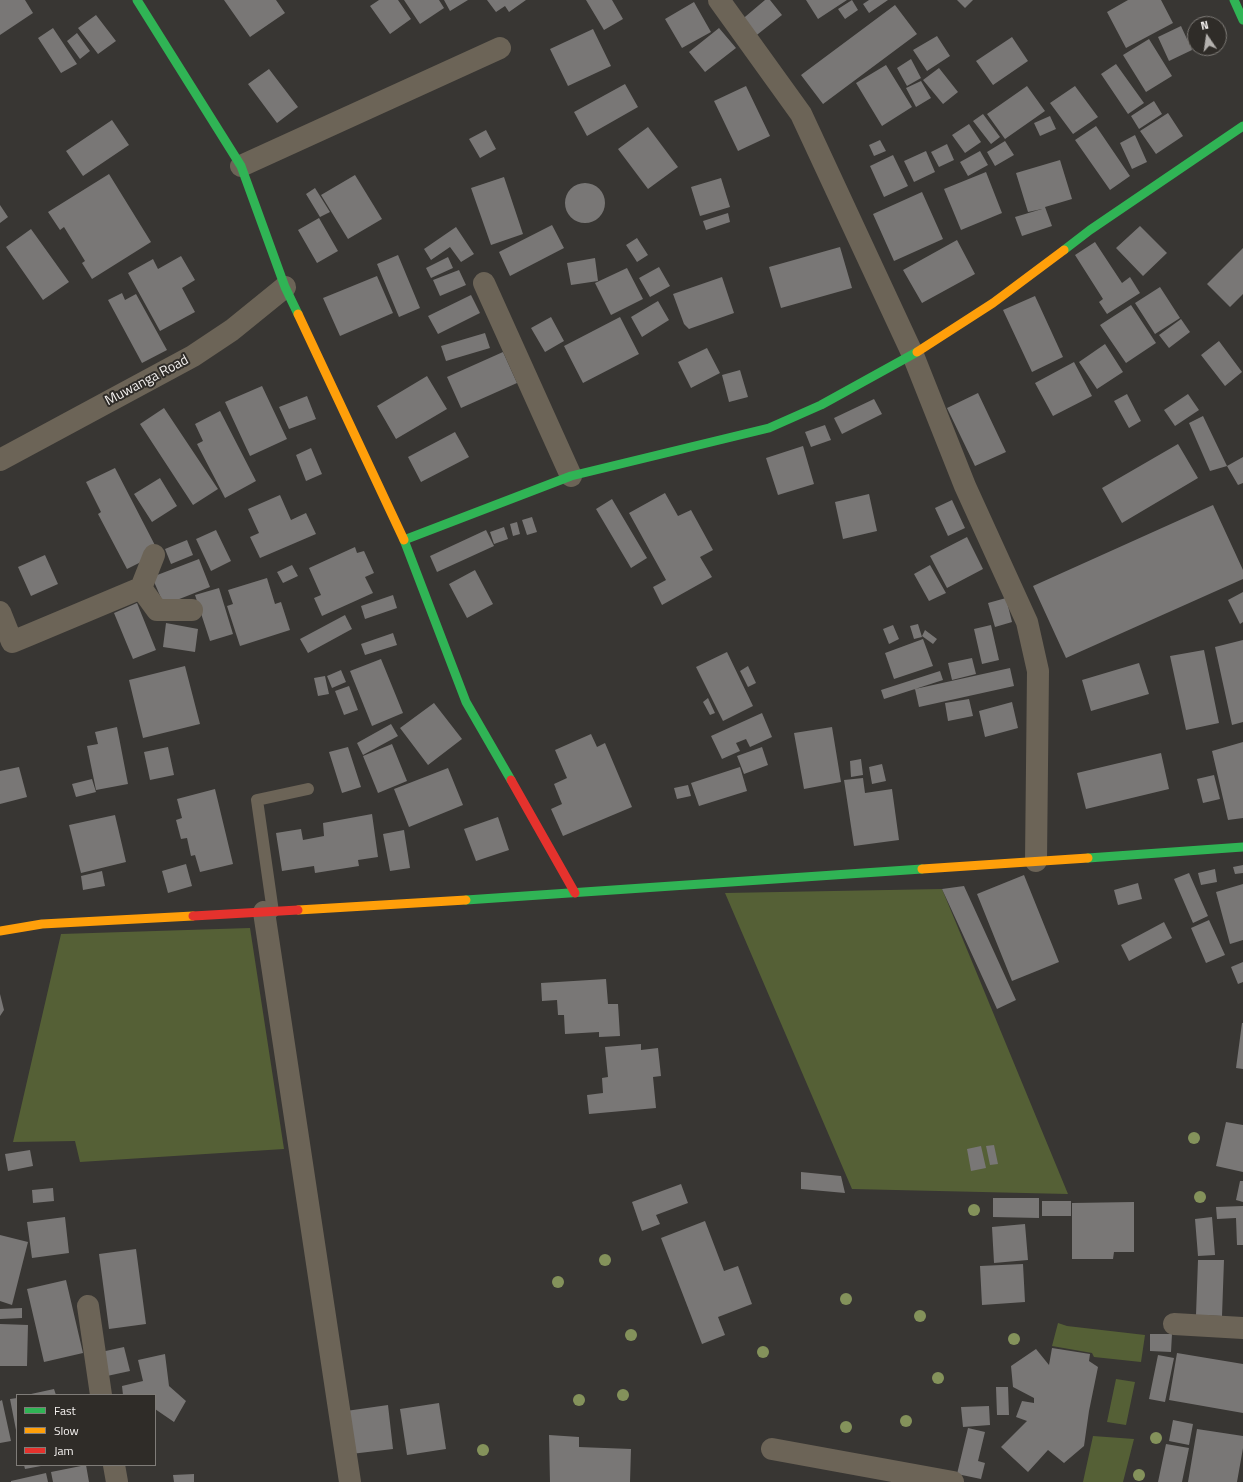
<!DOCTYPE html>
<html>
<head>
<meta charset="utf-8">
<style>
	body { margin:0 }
	#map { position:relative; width:1243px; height:1482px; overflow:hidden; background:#383633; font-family:"Titillium Web",sans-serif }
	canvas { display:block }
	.legend { position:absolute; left:16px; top:1394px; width:140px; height:72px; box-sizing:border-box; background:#2f2c28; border:1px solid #7f7c78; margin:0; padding:5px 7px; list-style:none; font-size:12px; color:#f6f3f1 }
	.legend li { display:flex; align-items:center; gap:8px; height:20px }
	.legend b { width:20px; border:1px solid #7f7c78 }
	.north { position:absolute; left:1187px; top:16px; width:40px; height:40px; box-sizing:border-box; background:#2f2c28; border:1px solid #7f7c78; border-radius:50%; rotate:347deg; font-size:11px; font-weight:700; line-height:16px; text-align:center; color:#f6f3f1 }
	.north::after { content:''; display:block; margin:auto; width:14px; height:18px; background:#b4b1ae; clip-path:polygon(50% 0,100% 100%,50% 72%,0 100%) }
</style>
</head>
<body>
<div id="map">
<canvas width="1243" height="1482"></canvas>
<ul class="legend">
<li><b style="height:5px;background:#30b455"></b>Fast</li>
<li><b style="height:5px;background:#ff9f0a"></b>Slow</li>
<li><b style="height:5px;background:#e5322d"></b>Jam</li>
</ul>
<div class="north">N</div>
</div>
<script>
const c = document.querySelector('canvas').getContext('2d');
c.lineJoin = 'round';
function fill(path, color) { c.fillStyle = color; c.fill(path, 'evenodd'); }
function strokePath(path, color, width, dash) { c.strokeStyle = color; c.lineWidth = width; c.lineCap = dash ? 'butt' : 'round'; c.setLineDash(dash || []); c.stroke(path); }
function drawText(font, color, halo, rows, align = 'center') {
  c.font = font + ' "Titillium Web",sans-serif'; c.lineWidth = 4; c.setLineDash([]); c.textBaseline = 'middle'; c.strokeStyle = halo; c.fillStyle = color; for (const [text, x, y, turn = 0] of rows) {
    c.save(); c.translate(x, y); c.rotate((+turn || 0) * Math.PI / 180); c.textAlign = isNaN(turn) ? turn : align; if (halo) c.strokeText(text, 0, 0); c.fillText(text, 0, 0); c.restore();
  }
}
fill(new Path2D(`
	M942,889l126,305 -216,-5 -127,-296z
	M250,928l34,221 -204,13 -5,-21 -62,1 48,-208z
	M1058,1323l9,3 78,9 -4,27 -47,-5 -2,-4 -40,-7z
	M1116,1379l19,3 -9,43 -19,-3z
	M1093,1436l41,3 -11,43h-40z`), '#556036');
fill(new Path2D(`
	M0,0h25l8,13 -33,22z
	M224,0h52l9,13 -35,24z
	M379,0h19l13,19 -21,15 -20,-28z
	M404,0h35l5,8 -24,16z
	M444,0h24l-18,11z
	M487,0h39l-17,12 -4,-6 -9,6z
	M586,0h26l11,19 -19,11z
	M765,0h5l12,15 -29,23 -14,-16z
	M806,0h41l-29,19z
	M852,0l6,10 -13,9 -7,-10z
	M869,0h19l-19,13 -6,-9z
	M957,0h16l-8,8z
	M1128,0h33l12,23 -47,25 -19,-36z
	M694,2l17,30 -29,16 -17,-29z
	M895,5l22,29 -94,70 -22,-29z
	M96,15l20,26 -18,13 -20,-26z
	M1181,26l11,24 -23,11 -11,-24z
	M53,28l24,36 -16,9 -23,-35z
	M719,28l17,20 -31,24 -16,-20z
	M593,29l18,37 -43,20 -18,-37z
	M77,33l13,18 -10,8 -13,-18z
	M937,36l13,20 -23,15 -14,-21z
	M1012,37l16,24 -35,24 -17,-24z
	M1149,39l23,37 -26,16 -23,-37z
	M911,59l10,19 -14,8 -10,-18z
	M1116,64l28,39 -16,11 -27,-40z
	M886,65l26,42 -30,19 -26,-43z
	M939,68l19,24 -15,12 -20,-24z
	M269,69l29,38 -21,16 -29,-39z
	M921,81l10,17 -15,9 -10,-19z
	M625,84l13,23 -51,29 -13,-24z
	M746,86l24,50 -32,15 -24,-50z
	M1027,86l18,25 -40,28 -18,-25z
	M1075,86l23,31 -25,17 -23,-31z
	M1154,101l8,13 -23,15 -8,-13z
	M1168,113l15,23 -27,18 -16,-23z
	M983,114l17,23 -9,7 -18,-23z
	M1050,116l6,13 -16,7 -6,-13z
	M112,120l17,25 -46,31 -17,-25z
	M969,124l12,18 -16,11 -13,-18z
	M1096,126l34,50 -20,14 -35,-50z
	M648,127l30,40 -30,22 -30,-40z
	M486,130l10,19 -16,9 -11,-19z
	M1135,135l12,27 -15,7 -12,-26z
	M880,140l6,11 -12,5 -5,-11z
	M1005,141l9,14 -19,11 -8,-14z
	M947,144l7,16 -15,7 -8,-15z
	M926,151l9,21 -21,10 -10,-21z
	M980,151l8,14 -20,11 -8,-14z
	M893,155l15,31 -24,11 -14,-31z
	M1060,160l12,39 -27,8 7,19 -30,10 -7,-19 27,-8 -14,3 -12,-39z
	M986,172l16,41 -41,17 -17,-41z
	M109,174l42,68 -59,37 -10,-16 3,-2 -21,-34 -4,3 -12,-18z
	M355,175l27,44 -34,20 -27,-44z
	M504,177l19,57 -32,11 -20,-57z
	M721,178l9,29 -30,9 -9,-29z
	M565 203a20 20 0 1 1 40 0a20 20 0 1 1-40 0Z
	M315,188l15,24 -10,5 -14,-23z
	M922,192l21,47 -49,22 -21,-47z
	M0,205l8,12 -8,6z
	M728,213l2,9 -24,8 -3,-9z
	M319,218l19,33 -21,12 -19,-33z
	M552,225l12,23 -54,28 -11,-24z
	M1140,226l27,27 -24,23 -27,-28z
	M456,227l18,27 -13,8 -11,-15 -19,13 -7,-11z
	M31,229l38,53 -26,18 -37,-53z
	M637,238l11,17 -11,7 -11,-17z
	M957,240l18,34 -53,29 -19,-33z
	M1095,242l27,41 8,-6 10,16 -33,21 -8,-12 4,-3 -28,-44z
	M840,247l12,41 -71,20 -12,-41z
	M1243,248v46l-13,13 -23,-23z
	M398,255l22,53 -21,9 -22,-53z
	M181,256l14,24 -13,8 13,24 -35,19 -32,-58 25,-14 5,10z
	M448,257l5,11 -22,10 -5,-10z
	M595,258l3,23 -27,4 -4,-22z
	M659,267l11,19 -20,11 -11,-19z
	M627,268l16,31 -32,16 -16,-32z
	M459,270l7,15 -26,11 -7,-16z
	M377,276l16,37 -53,23 -17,-38z
	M722,277l12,36 -45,16 -5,-5 -11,-30z
	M1160,287l20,31 -25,16 -20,-31z
	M122,293l3,7 11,-6 31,56 -25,13 -34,-63z
	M471,295l9,18 -42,21 -10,-18z
	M1035,296l28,61 -31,15 -29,-62z
	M658,301l11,19 -27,17 -11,-20z
	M1131,305l25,38 -30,20 -26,-38z
	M551,317l13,24 -19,11 -14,-24z
	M620,317l19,37 -56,29 -19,-37z
	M1181,319l9,13 -21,16 -10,-13z
	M485,333l5,15 -44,13 -5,-15z
	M1219,341l23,31 -17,14 -24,-31z
	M1105,344l18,28 -26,17 -18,-27z
	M707,348l13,25 -29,15 -13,-26z
	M503,352l14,31 -56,25 -14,-31z
	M1074,362l18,34 -39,20 -18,-33z
	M740,370l8,27 -19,5 -7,-27z
	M427,376l20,33 -51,30 -19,-33z
	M262,386l25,53 -37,17 -25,-54z
	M978,393l28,59 -31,14 -28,-58z
	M1127,394l14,27 -12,7 -15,-27z
	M1188,394l11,16 -24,16 -11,-16z
	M307,396l9,23 -27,10 -10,-22z
	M874,399l8,15 -40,20 -8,-16z
	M164,408l54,81 -25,16 -53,-81z
	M220,411l36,70 -31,17 -28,-54 6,-3 -8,-17z
	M1203,416l24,50 -17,5 -21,-48z
	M825,425l6,15 -20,7 -6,-15z
	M455,432l14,25 -48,25 -13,-25z
	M1178,444l20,34 -76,45 -20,-35z
	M803,446l11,38 -36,11 -12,-37z
	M311,448l11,26 -16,7 -10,-26z
	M1243,457v26l-5,2 -11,-19z
	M115,468l44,85 -32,16 -29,-55 3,-2 -15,-30z
	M160,478l17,28 -25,16 -18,-28z
	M665,493l13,23 13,-6 22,40 -13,7 12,20 -50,28 -9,-18 13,-7 -37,-67z
	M869,494l8,37 -34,8 -8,-37z
	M280,495l11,25 15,-7 10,21 -56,24 -10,-21 9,-4 -11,-24z
	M612,499l35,59 -16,10 -35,-59z
	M952,500l13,28 -17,8 -13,-28z
	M1213,505l30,65v9l-177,79 -33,-72z
	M532,517l5,15 -10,3 -5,-15z
	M517,522l3,12 -7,2 -3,-12z
	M504,527l4,12 -14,5 -4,-12z
	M216,530l15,31 -20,10 -15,-32z
	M486,530l8,16 -57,26 -7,-16z
	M967,537l16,32 -36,19 -17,-32z
	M187,540l6,15 -22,9 -6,-15z
	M355,547l2,6 7,-2 10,22 -9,4 8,16 -51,23 -8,-18 7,-3 -12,-27z
	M45,555l13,29 -27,12 -13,-29z
	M199,559l11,28 -46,18 -12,-28z
	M292,565l6,11 -15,7 -6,-11z
	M930,565l16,28 -17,8 -15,-27z
	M475,570l18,34 -26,14 -18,-34z
	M267,578l8,26 6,-2 9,28 -50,16 -13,-40 6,-2 -5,-14z
	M219,588l14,46 -23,7 -15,-46z
	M1243,592v30l-3,2 -12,-24z
	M393,595l4,13 -32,11 -4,-13z
	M1006,598l6,24 -17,5 -7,-24z
	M137,603l19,47 -23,9 -19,-46z
	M345,615l7,14 -44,24 -8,-14z
	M166,623l32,6 -3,23 -32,-5z
	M918,624l4,13 -8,2 -4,-13z
	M893,625l6,14 -10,5 -6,-15z
	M991,625l8,35 -17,4 -8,-35z
	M925,630l12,9 -4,5 -11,-8z
	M393,633l4,12 -32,10 -4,-11z
	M923,639l10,27 -39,13 -9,-26z
	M1243,640v82l-11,3 -17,-78z
	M1204,650l15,73 -33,7 -16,-74z
	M727,652l26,54 -30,15 -27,-54z
	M972,658l4,16 -24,6 -4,-17z
	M381,659l22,54 -31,13 -22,-55z
	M1139,663l10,31 -58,17 -9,-31z
	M185,666l15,58 -57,14 -14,-58z
	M748,666l8,17 -8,4 -8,-16z
	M1010,668l4,18 -95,21 -4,-18z
	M341,670l5,12 -14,6 -5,-12z
	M940,671l3,9 -59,19 -3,-9z
	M325,676l4,18 -11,2 -4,-18z
	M349,686l9,24 -14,5 -9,-24z
	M708,698l7,15 -5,2 -7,-13z
	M969,699l4,17 -25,5 -3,-18z
	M1012,702l6,26 -33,9 -6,-26z
	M434,703l28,36 -34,26 -28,-37z
	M762,713l10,24 -22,10 -4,-8 -10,4 4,8 -18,8 -11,-23z
	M391,724l7,12 -35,19 -6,-12z
	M117,727l11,57 -32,6 -9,-44 11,-2 -3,-12z
	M832,727l9,55 -37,7 -10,-56z
	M591,734l6,13 8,-4 27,64 -69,29 -12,-27 11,-5 -8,-20 13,-6 -12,-28z
	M1243,742v76l-15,2 -16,-69z
	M392,744l15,37 -29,12 -15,-37z
	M168,747l6,28 -24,5 -6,-28z
	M348,747l13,40 -19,6 -13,-41z
	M762,747l6,18 -24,9 -7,-18z
	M1161,753l8,36 -83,20 -9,-36z
	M861,759l2,16 -12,2 -1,-16z
	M882,764l4,17 -14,3 -3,-17z
	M19,767l8,30 -27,7v-33z
	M740,767l7,24 -48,15 -8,-23z
	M448,768l15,37 -54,22 -15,-38z
	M1214,775l6,24 -17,4 -6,-24z
	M863,778l2,15 27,-4 7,51 -45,6 -10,-66z
	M92,779l4,13 -20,5 -4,-13z
	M688,785l3,11 -14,3 -3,-11z
	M215,789l18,75 -33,8 -5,-17 -4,1 -4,-18 -6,1 -5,-19 6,-2 -5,-19z
	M372,814l6,43 -20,3 1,6 -44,7 -1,-7 -32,5 -6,-38 25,-4 2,11 21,-4 -1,-13z
	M115,815l11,47 -45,11 -12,-48z
	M498,817l11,33 -33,11 -12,-32z
	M404,830l6,38 -20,3 -7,-37z
	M186,864l6,22 -24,7 -6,-22z
	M1243,865v8l-8,1 -2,-7z
	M1215,869l2,13 -16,3 -3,-12z
	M102,871l3,15 -22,4 -2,-14z
	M1189,873l19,43 -15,7 -19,-44z
	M1024,875l35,87 -47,19 -35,-87z
	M1138,883l4,16 -24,6 -4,-15z
	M1243,884v56l-13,4 -14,-52z
	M964,886l52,114 -19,9 -55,-120z
	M1209,920l16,35 -19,8 -15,-35z
	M1164,922l8,16 -43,23 -8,-16z
	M1243,962v20l-5,2 -7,-17z
	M606,979l2,25h10l2,32 -21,1v-5l-34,2 -1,-19h-6l-1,-15 -15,1 -1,-18z
	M0,994l4,16 -4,6z
	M1242,1023h1v46l-7,-1z
	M641,1044v6l17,-2 3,28 -8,1 3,31 -67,6 -2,-19 16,-2 -1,-15 6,-1 -3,-30z
	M1226,1122l17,3v47l-27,-6z
	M994,1145l4,19 -8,1 -4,-19z
	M981,1146l5,22 -15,3 -4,-22z
	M30,1150l3,16 -25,5 -3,-17z
	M801,1172l40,4 4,17 -44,-4z
	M1240,1181h3v21l-7,-2z
	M681,1184l7,19 -32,12 4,9 -18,7 -10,-29z
	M53,1188l1,13 -21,2 -1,-13z
	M993,1198h46v20l-46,-1z
	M1042,1201h29v15h-29z
	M1134,1202v50h-20l-1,7h-41v-56z
	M1243,1206v39h-6l-1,-27 -19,1 -1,-12z
	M65,1217l4,36 -37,5 -5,-36z
	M1212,1217l3,38 -17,1 -3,-37z
	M705,1221l19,50 14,-5 14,38 -34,13 7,18 -23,9 -41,-106z
	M1025,1224l3,36 -34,3 -2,-36z
	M0,1235l28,7 -16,63 -12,-4z
	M136,1249l10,75 -37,5 -10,-75z
	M1198,1260h26l-2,56 -26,-1z
	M1023,1264l2,38 -43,3 -2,-39z
	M66,1280l17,73 -39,9 -17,-73z
	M22,1308v10l-22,1v-10z
	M0,1324l28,1 -1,41h-27z
	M1150,1334h22l-1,18 -21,-1z
	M124,1347l6,24 -23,5 -6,-24z
	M1052,1348l38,6 -1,7 9,6 -9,44 -5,35 -20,17 -16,-13 -20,22 -27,-25 26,-26 -11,-4 6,-16 12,2v-5l-21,-11 -2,-21 25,-17 13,16z
	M1177,1353l66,11v49l-74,-13z
	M165,1354l4,32 17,15 -12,21 -19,-13v-14h-32l-1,-9 21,-5 -5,-21z
	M1158,1355l16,3 -9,44 -16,-3z
	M996,1387h12l1,28h-12z
	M54,1389l2,6h-24l-1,-1z
	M17,1398v32h-1l-6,-31z
	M2,1400l9,41 -11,2v-42z
	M439,1403l7,46 -39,6 -7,-46z
	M388,1405l5,44 -42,5 -5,-43z
	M989,1406l1,19 -27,2 -2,-20z
	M1173,1420l20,4 -4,21 -20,-4z
	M968,1428l17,4 -7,29 7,2 -4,16 -24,-5z
	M1197,1429l46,7v12l-6,34h-49z
	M549,1435l30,2v10l52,2 -1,33h-80z
	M1166,1444l23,4 -7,34h-24z
	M24,1465h17v1l-16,3z
	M86,1465l3,17h-36l-2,-10z
	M46,1473l2,9h-37v-1z
	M194,1474v8h-20l-1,-7z`), '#797776');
strokePath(new Path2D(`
	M273,912l-16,-112 51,-11`), '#6c6457', 12);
strokePath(new Path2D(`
	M719,0l82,114 112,241 52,131 62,136 11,49 -2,190
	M241,166l259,-118
	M484,283l87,193
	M0,460l193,-104 39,-26 53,-43
	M141,588l16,22h35
	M0,612l12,30 17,-7 112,-47 13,-33
	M264,912l86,570
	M88,1306l13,89
	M1174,1324l69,4
	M772,1449l181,33
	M114,1465l3,17`), '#6c6457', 22);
strokePath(new Path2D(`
	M137,0l104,166 44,121 13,27
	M1234,0l9,20
	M1064,250l26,-20 153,-104
	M404,540l62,162 45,78
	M404,540l167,-64 198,-48 52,-23 96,-53
	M1088,858l155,-11
	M466,900l456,-31`), '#30b455', 9);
strokePath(new Path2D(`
	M298,314l106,226
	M917,352l76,-49 71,-53
	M922,869l166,-11
	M298,910l168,-10
	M0,931l42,-7 151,-8`), '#ff9f0a', 9);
strokePath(new Path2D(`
	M511,780l64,113
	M193,916l105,-6`), '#e5322d', 9);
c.fillStyle = '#84925b';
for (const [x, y] of [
	[1194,1138],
	[1200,1197],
	[974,1210],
	[605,1260],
	[558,1282],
	[846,1299],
	[920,1316],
	[631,1335],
	[1014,1339],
	[763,1352],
	[938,1378],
	[623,1395],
	[579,1400],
	[906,1421],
	[846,1427],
	[1156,1438],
	[483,1450],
	[1139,1475]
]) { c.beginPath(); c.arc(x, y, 6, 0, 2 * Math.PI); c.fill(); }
drawText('14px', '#f6f3f1', '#2f2c28', [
	["Muwanga Road",147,381,-28]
]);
</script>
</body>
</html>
